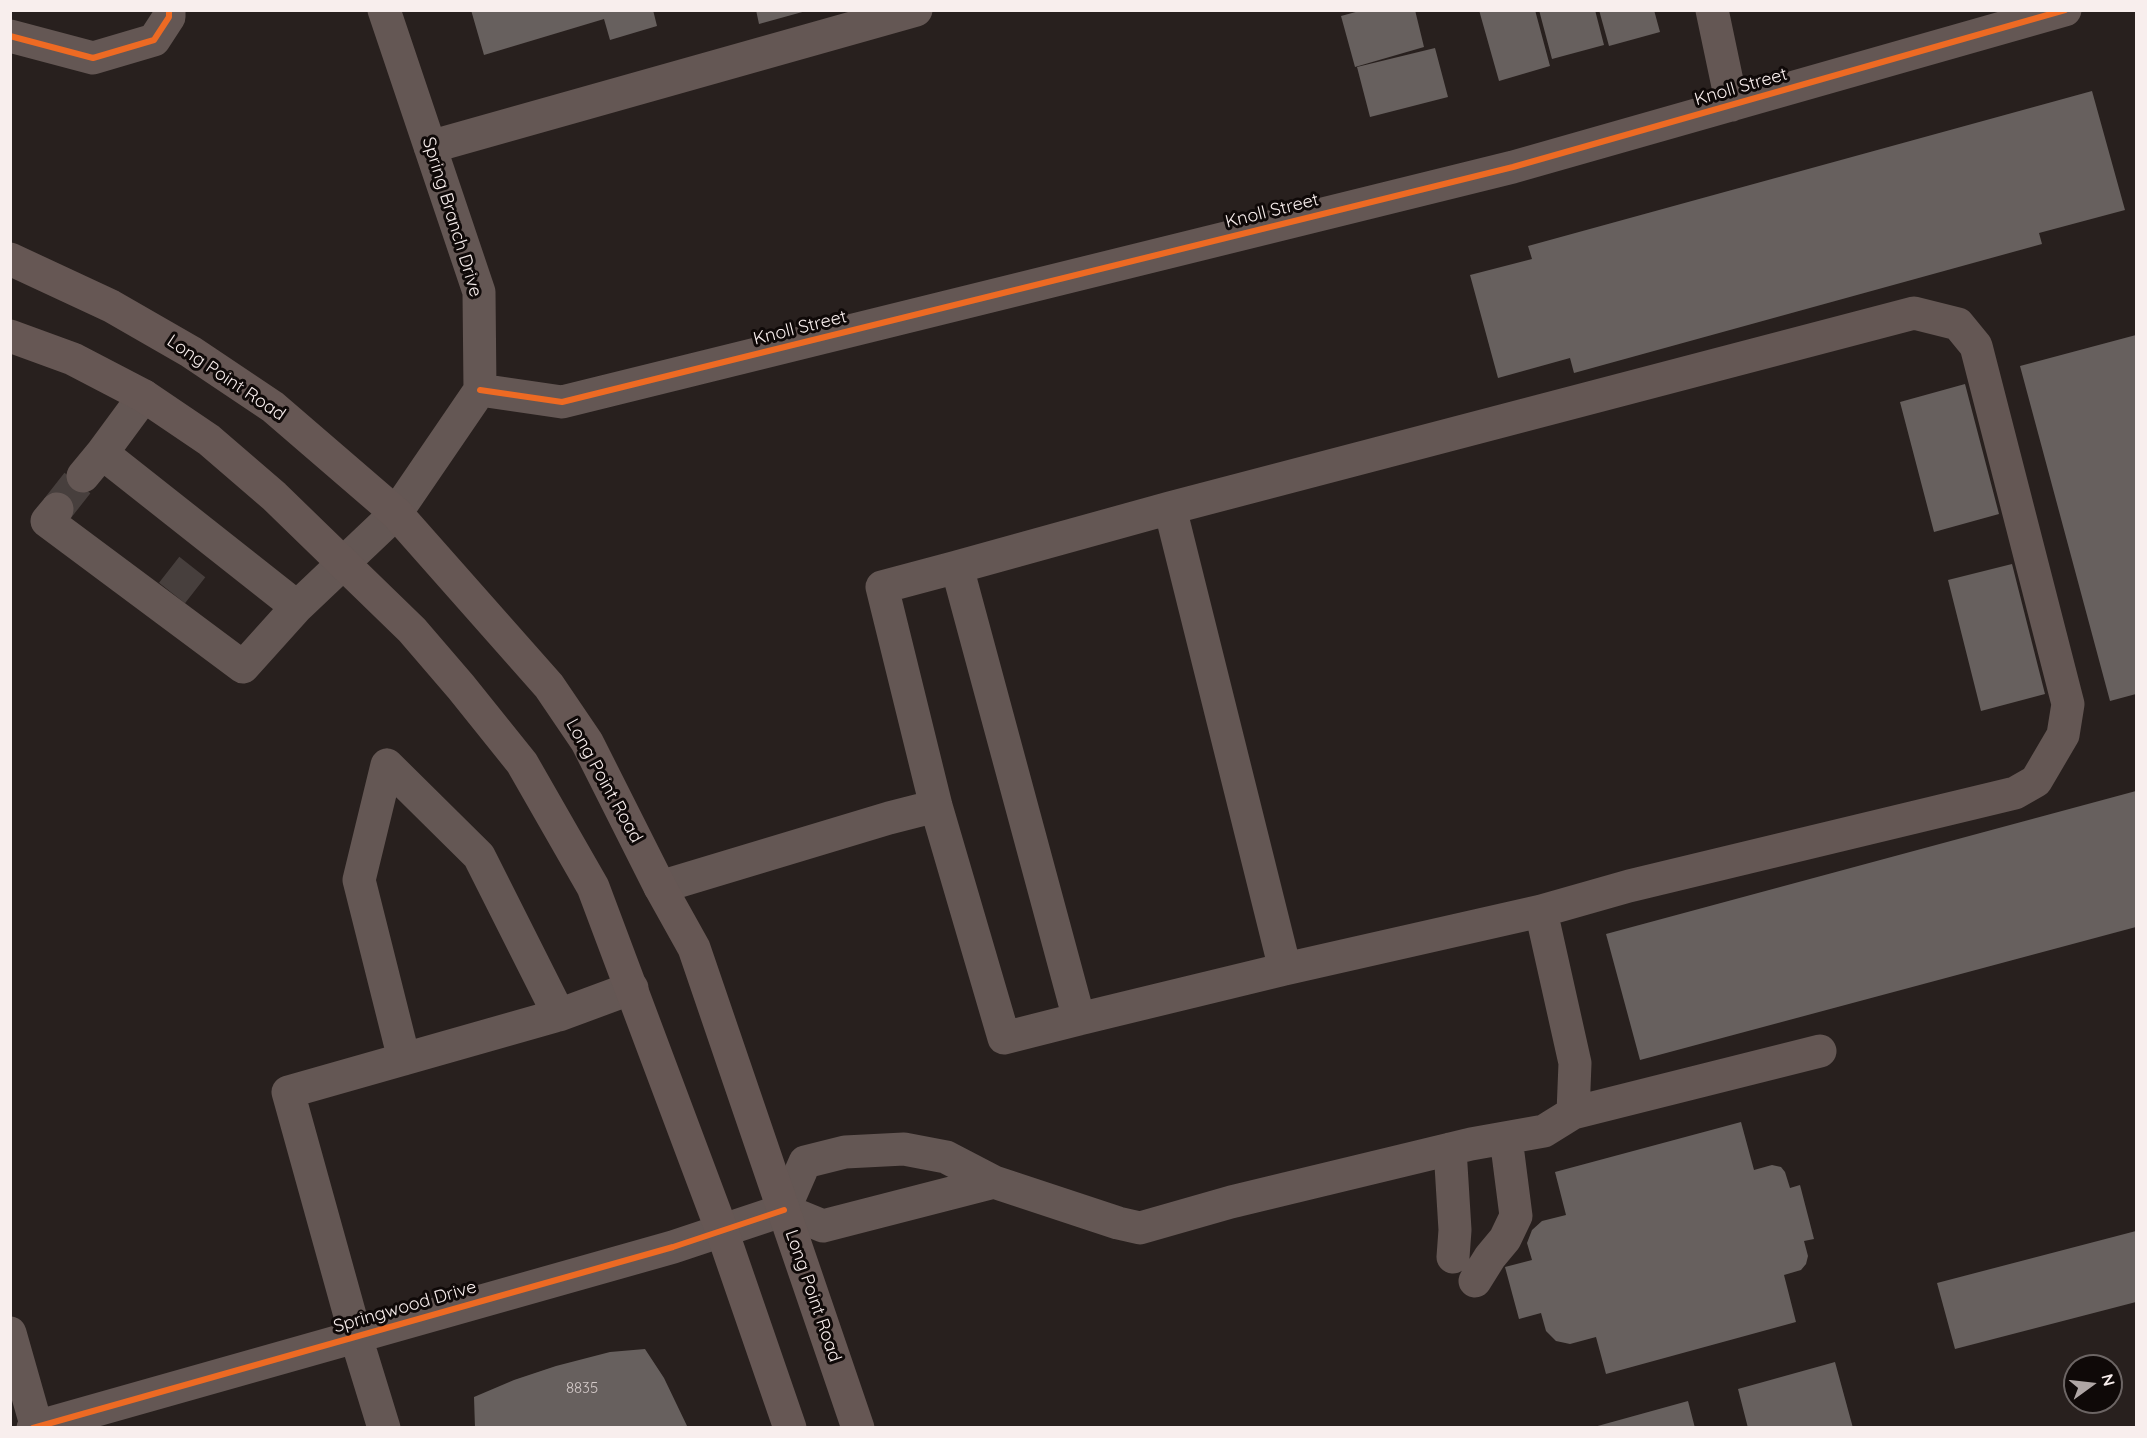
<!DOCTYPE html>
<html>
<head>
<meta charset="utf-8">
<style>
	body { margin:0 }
	#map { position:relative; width:2147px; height:1438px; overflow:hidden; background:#28201e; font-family:Quicksand,sans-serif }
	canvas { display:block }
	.frame { position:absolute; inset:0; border:12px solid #f8eeed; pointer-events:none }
	.north { position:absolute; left:2063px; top:1354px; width:60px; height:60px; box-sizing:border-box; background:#0f0908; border:2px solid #6c6564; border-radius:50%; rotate:75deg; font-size:16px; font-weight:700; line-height:24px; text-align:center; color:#f8eeed }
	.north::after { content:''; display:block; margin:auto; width:21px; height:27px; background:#afa6a5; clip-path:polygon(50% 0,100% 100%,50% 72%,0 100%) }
</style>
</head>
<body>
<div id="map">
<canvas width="2147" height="1438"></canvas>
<div class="frame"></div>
<div class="north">N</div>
</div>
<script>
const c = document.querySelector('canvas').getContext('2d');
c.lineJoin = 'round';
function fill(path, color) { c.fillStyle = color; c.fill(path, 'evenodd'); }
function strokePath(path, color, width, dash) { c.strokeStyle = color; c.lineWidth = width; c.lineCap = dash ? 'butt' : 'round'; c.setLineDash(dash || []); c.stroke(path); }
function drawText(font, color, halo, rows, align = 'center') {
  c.font = font + ' Quicksand,sans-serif'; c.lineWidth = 6; c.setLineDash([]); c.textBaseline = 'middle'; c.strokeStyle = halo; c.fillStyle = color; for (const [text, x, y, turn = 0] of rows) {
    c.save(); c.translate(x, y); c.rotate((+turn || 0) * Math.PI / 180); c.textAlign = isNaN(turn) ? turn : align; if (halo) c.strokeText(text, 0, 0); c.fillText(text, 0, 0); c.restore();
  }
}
fill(new Path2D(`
	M471,10h182l4,16 -47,14 -6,-21 -120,36z
	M756,10h50v1l-47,13z
	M1363,10h52l9,37 -69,20 -14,-51z
	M1479,10h56l15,56 -51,15z
	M1539,10h56l9,35 -52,14z
	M1599,10h55l6,22 -51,14z
	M1435,48l13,49 -78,20 -13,-50z
	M2092,91l33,119 -86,23 3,11 -468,129 -4,-15 -72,20 -28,-103 62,-16 -4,-13z
	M2136,335v359l-26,7 -90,-335z
	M1965,384l34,130 -65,18 -34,-130z
	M2012,564l33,130 -64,17 -33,-131z
	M2136,791v136l-496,133 -34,-126z
	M1741,1122l13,48 18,-5 9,2 4,5 5,16 10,-3 14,54 -10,2 4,15 -2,8 -5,6 -17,5 12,47 -190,52 -10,-37 -26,7 -14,-3 -10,-10 -5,-18 -22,6 -14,-52 27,-7 -5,-17 5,-13 10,-9 24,-6 -11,-43z
	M2136,1231v71l-181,47 -18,-66z
	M645,1349l19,29 24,50h-213l-1,-31 40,-17 42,-14 54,-14z
	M1835,1362l18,66h-105l-10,-39z
	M1688,1401l7,27h-101v-1z`), '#67605e');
strokePath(new Path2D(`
	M57,509l26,-33
	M172,593l25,-32`), '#473f3d', 33, [33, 16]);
strokePath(new Path2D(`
	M1712,10l20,95
	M10,36l83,22 61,-18 15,-23v-7
	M430,147l486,-137
	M1914,313l44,11 18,22 92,358 -5,31 -27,46 -21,12 -386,93 -88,25 -256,58 -206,50 -122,-452 213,-59z
	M480,390l82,12 951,-235 552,-157
	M144,396l-42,57 195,154 99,-94 84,-123 -1,-98 -95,-282
	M83,476l19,-23
	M1170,508l115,461
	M57,509l-10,12 196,146 54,-60
	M957,567l-75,20 54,219 68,232 75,-19
	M387,765l92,91 80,159 73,-27
	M387,765l-28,115 45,179
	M660,887l229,-69 47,-12
	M1573,1113l247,-62
	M1450,1149l5,81 -2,27
	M784,1210l21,-48 40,-10 59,-3 42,8 48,25 124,41 22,5 91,-26 240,-58 73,-13 29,-18 2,-50 -34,-152
	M784,1210l39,16 171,-44
	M1475,1281l15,-24 15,-18 11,-23 -10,-78
	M10,1333l27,95
	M33,1428l640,-181 111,-37
	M384,1428l-28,-91 -68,-245 271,-77`), '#645754', 33);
strokePath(new Path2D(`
	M10,259l101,47 80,46 82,55 123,106 153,173 38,56 73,145 34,61 164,480
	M10,336l63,23 71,37 65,44 65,56 138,134 49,57 61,76 71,124 129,344 68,197`), '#665754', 33);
strokePath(new Path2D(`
	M10,36l83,22 61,-18 15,-23v-7
	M480,390l82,12 951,-235 552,-157
	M33,1428l640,-181 111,-37`), '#ed6a23', 6);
drawText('15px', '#d4cac9', null, [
	["8835",582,1388]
]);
drawText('18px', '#f8eeed', '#0f0908', [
	["Knoll Street",1741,87,-16],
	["Knoll Street",1272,211,-14],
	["Spring Branch Drive",452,217,73],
	["Knoll Street",800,328,-14],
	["Long Point Road",226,378,34],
	["Long Point Road",604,781,61],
	["Long Point Road",813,1296,71],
	["Springwood Drive",405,1307,-16]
]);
</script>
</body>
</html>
